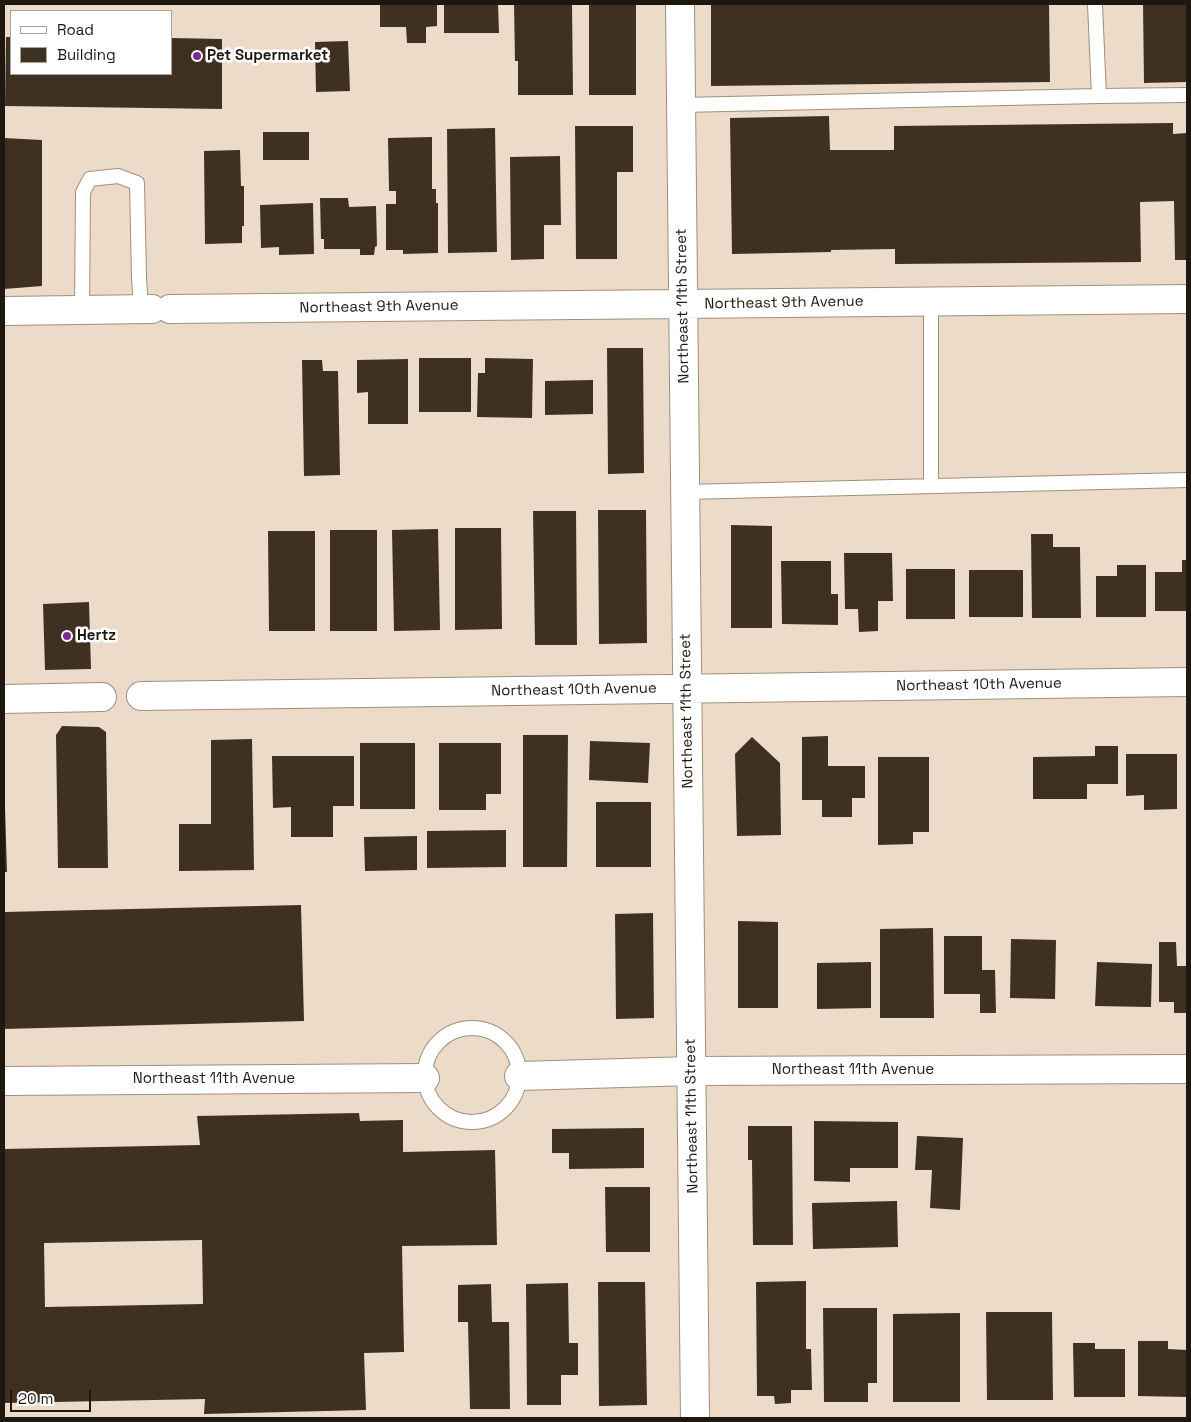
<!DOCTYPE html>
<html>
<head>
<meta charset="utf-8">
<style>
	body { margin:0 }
	#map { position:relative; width:1191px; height:1422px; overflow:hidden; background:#eddbc9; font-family:"Space Grotesk",sans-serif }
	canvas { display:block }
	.frame { position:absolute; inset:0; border:5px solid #1e1811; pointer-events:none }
	.legend { position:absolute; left:10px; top:10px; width:162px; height:65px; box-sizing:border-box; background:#fff; border:1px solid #a5a3a0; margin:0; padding:6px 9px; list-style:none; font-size:15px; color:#1e1811 }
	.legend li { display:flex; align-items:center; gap:10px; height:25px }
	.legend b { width:25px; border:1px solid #a5a3a0 }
	.scale { position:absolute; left:10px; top:1390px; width:81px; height:22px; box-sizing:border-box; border:2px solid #1e1811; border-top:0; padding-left:6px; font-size:15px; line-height:18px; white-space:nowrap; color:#1e1811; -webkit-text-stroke:4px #fff; paint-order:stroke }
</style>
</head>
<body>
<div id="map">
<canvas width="1191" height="1422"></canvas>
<div class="frame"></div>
<ul class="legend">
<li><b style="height:6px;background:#fff"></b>Road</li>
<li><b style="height:14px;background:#3f3122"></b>Building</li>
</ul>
<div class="scale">20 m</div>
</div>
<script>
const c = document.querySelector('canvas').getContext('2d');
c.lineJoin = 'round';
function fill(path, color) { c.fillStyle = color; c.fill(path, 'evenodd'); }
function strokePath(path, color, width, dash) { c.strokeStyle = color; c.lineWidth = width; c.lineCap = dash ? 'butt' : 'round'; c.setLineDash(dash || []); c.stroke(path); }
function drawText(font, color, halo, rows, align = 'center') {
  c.font = font + ' "Space Grotesk",sans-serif'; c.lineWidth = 5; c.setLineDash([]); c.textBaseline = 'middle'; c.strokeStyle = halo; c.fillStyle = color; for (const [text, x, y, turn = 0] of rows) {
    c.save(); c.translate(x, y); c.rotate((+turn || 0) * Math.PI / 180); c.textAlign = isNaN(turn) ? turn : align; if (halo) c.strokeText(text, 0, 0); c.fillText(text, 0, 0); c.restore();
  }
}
fill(new Path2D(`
	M380,4h57v22l-11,1v16h-19l-1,-16h-26z
	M444,4h54l1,29h-55z
	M514,4h58l1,91h-55v-34h-3z
	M589,4h47v91h-47z
	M711,4h338l1,78 -339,4z
	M1143,4h44v78l-43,1z
	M6,37h5v37h160v-36l51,1v70l-217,-3z
	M348,41l2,50 -34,1 -1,-50z
	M829,116l1,34h64v-24l279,-3v11l14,-1v127h-12l-1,-59 -34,1 1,60 -246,2v-15l-64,1v2l-99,2 -2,-136z
	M575,126h58v46h-16v87h-41z
	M495,128l2,124 -49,1 -1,-124z
	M263,132h46v28h-46z
	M432,137v52h4v14h2v50l-35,1v-4h-17v-46h10v-13h-7l-1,-53z
	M4,138l38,2v146l-38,3z
	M240,150l1,36h3v40h-2v17l-37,1 -1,-93z
	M560,156l1,69h-17v34l-33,1 -1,-103z
	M320,198h28l1,9 27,-1 1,40 -2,1 -1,8h-14v-6h-36v-10h-3z
	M313,203l1,51 -35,1v-8l-18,1 -1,-43z
	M607,348h36l1,125 -36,1z
	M419,358h52v54h-52z
	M485,358l48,1 -1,59 -55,-1 1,-44h7z
	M408,359v65h-40v-32l-11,1v-33z
	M302,360h20l1,11h15l2,104 -36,1z
	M593,380v34l-48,1v-34z
	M598,510h48l1,133 -48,1z
	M533,511h43l1,134h-42z
	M731,525l41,1v102h-41z
	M455,528h46l1,101 -47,1z
	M438,529l2,101 -46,1 -2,-101z
	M330,530h47v101h-47z
	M268,531h47v100h-46z
	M1031,534h22v13h27l1,71h-49z
	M844,553h48l1,48h-15v30l-19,1 -1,-23h-13z
	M1182,560h5v51h-32v-39h27z
	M781,561h50v33h7v31l-56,-1z
	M1117,565h29v52h-50v-41h21z
	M906,569h49v50h-49z
	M969,570h54v47h-54z
	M89,602l2,67 -46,1 -2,-66z
	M62,726l37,1 7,5 2,136h-50l-2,-133z
	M523,735h45l-1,132h-44z
	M828,736v30h37v32h-13v19h-30v-17h-20v-63z
	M752,737l28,26 1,72 -44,1 -2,-82z
	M252,739l2,131 -75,1v-47h32v-84z
	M590,741l60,2 -2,40 -59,-3z
	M360,743h55v66h-55z
	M439,743h62v51h-15v16h-47z
	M1095,746h23v38h-31v15h-54v-42l62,-1z
	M1126,754h51v55l-33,1v-15l-18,1z
	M272,756h82v50h-21v31h-42v-30l-18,1z
	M878,757h51v75h-16v12l-35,1z
	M596,802h55v65h-55z
	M4,808h1l2,64h-3z
	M506,830v37l-79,1v-37z
	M417,836v34l-52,1 -1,-34z
	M301,905l3,116 -300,8v-117z
	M653,913l1,105 -38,1 -1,-105z
	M738,921l40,1v86h-40z
	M933,928l1,90h-54v-89z
	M944,936h38v34h13l1,43h-16v-19h-36z
	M1011,939l45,1 -1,59 -45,-1z
	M1159,942h17l1,24h10v47h-13v-11h-15z
	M871,962v46l-54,1v-46z
	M1097,962l55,2 -1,43 -56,-1z
	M359,1113l1,8 43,-1v32l92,-2 2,95 -95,1 2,106 -40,1 2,57 -162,4 1,-15 -201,4v-254l196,-4 -3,-29zM202,1240l1,64 -158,3 -1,-64z
	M814,1121l84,1v46h-48v14l-36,-1z
	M748,1126h44l1,119h-40l-1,-85h-4z
	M644,1128v40l-75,1v-16h-17v-24z
	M917,1136l46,2 -3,72 -30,-2 2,-38h-17z
	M605,1187h45v65h-44z
	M897,1201l1,46 -85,2 -1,-46z
	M806,1281v68h5l1,41h-21v13l-16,1 -1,-8h-17l-1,-114z
	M598,1282h47l2,123 -48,1z
	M568,1283l1,60h9v32h-17v30h-34l-1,-121z
	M491,1284l1,38h17l1,87h-40l-2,-87h-10v-37z
	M823,1308h54v75h-9v19h-44z
	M986,1312h66l1,88h-66z
	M960,1313v89h-67v-88z
	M1138,1341h30v8l19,1v47l-49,-1z
	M1073,1343h22v6h30v48h-51z`), '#3f3122');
const service = new Path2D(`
	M1095,4l4,92 88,-1
	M681,105l418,-9
	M82,310l1,-118 7,-13 28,-3 19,7 2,94 2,32
	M931,486v-185
	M685,492l502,-12
	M425 1075a47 47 0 1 1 94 0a47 47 0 1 1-94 0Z`);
const minor = new Path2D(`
	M680,4l15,1414
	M170,309l1017,-10
	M4,311l148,-2
	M141,696l1046,-14
	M4,699l98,-2
	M519,1076l173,-5 495,-2
	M4,1081l421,-3`);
strokePath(service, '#9f8f7e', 16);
strokePath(minor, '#9f8f7e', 30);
strokePath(service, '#fff', 14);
strokePath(minor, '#fff', 28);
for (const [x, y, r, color] of [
	[197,56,5,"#802997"],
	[67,636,5,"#802997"]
]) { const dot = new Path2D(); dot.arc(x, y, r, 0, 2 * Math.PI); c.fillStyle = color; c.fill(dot); strokePath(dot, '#fff', 2); }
drawText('bold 15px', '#1e1811', '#fff', [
	["Pet Supermarket",207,56],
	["Hertz",77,636]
], 'left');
drawText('15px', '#1e1811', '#fff', [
	["Northeast 9th Avenue",784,303,-1],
	["Northeast 11th Street",683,306,-91],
	["Northeast 9th Avenue",379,307,-1],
	["Northeast 10th Avenue",979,685,-1],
	["Northeast 10th Avenue",574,690,-1],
	["Northeast 11th Street",687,711,-91],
	["Northeast 11th Avenue",853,1070],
	["Northeast 11th Avenue",214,1079],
	["Northeast 11th Street",692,1116,-91]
]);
</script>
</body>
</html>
